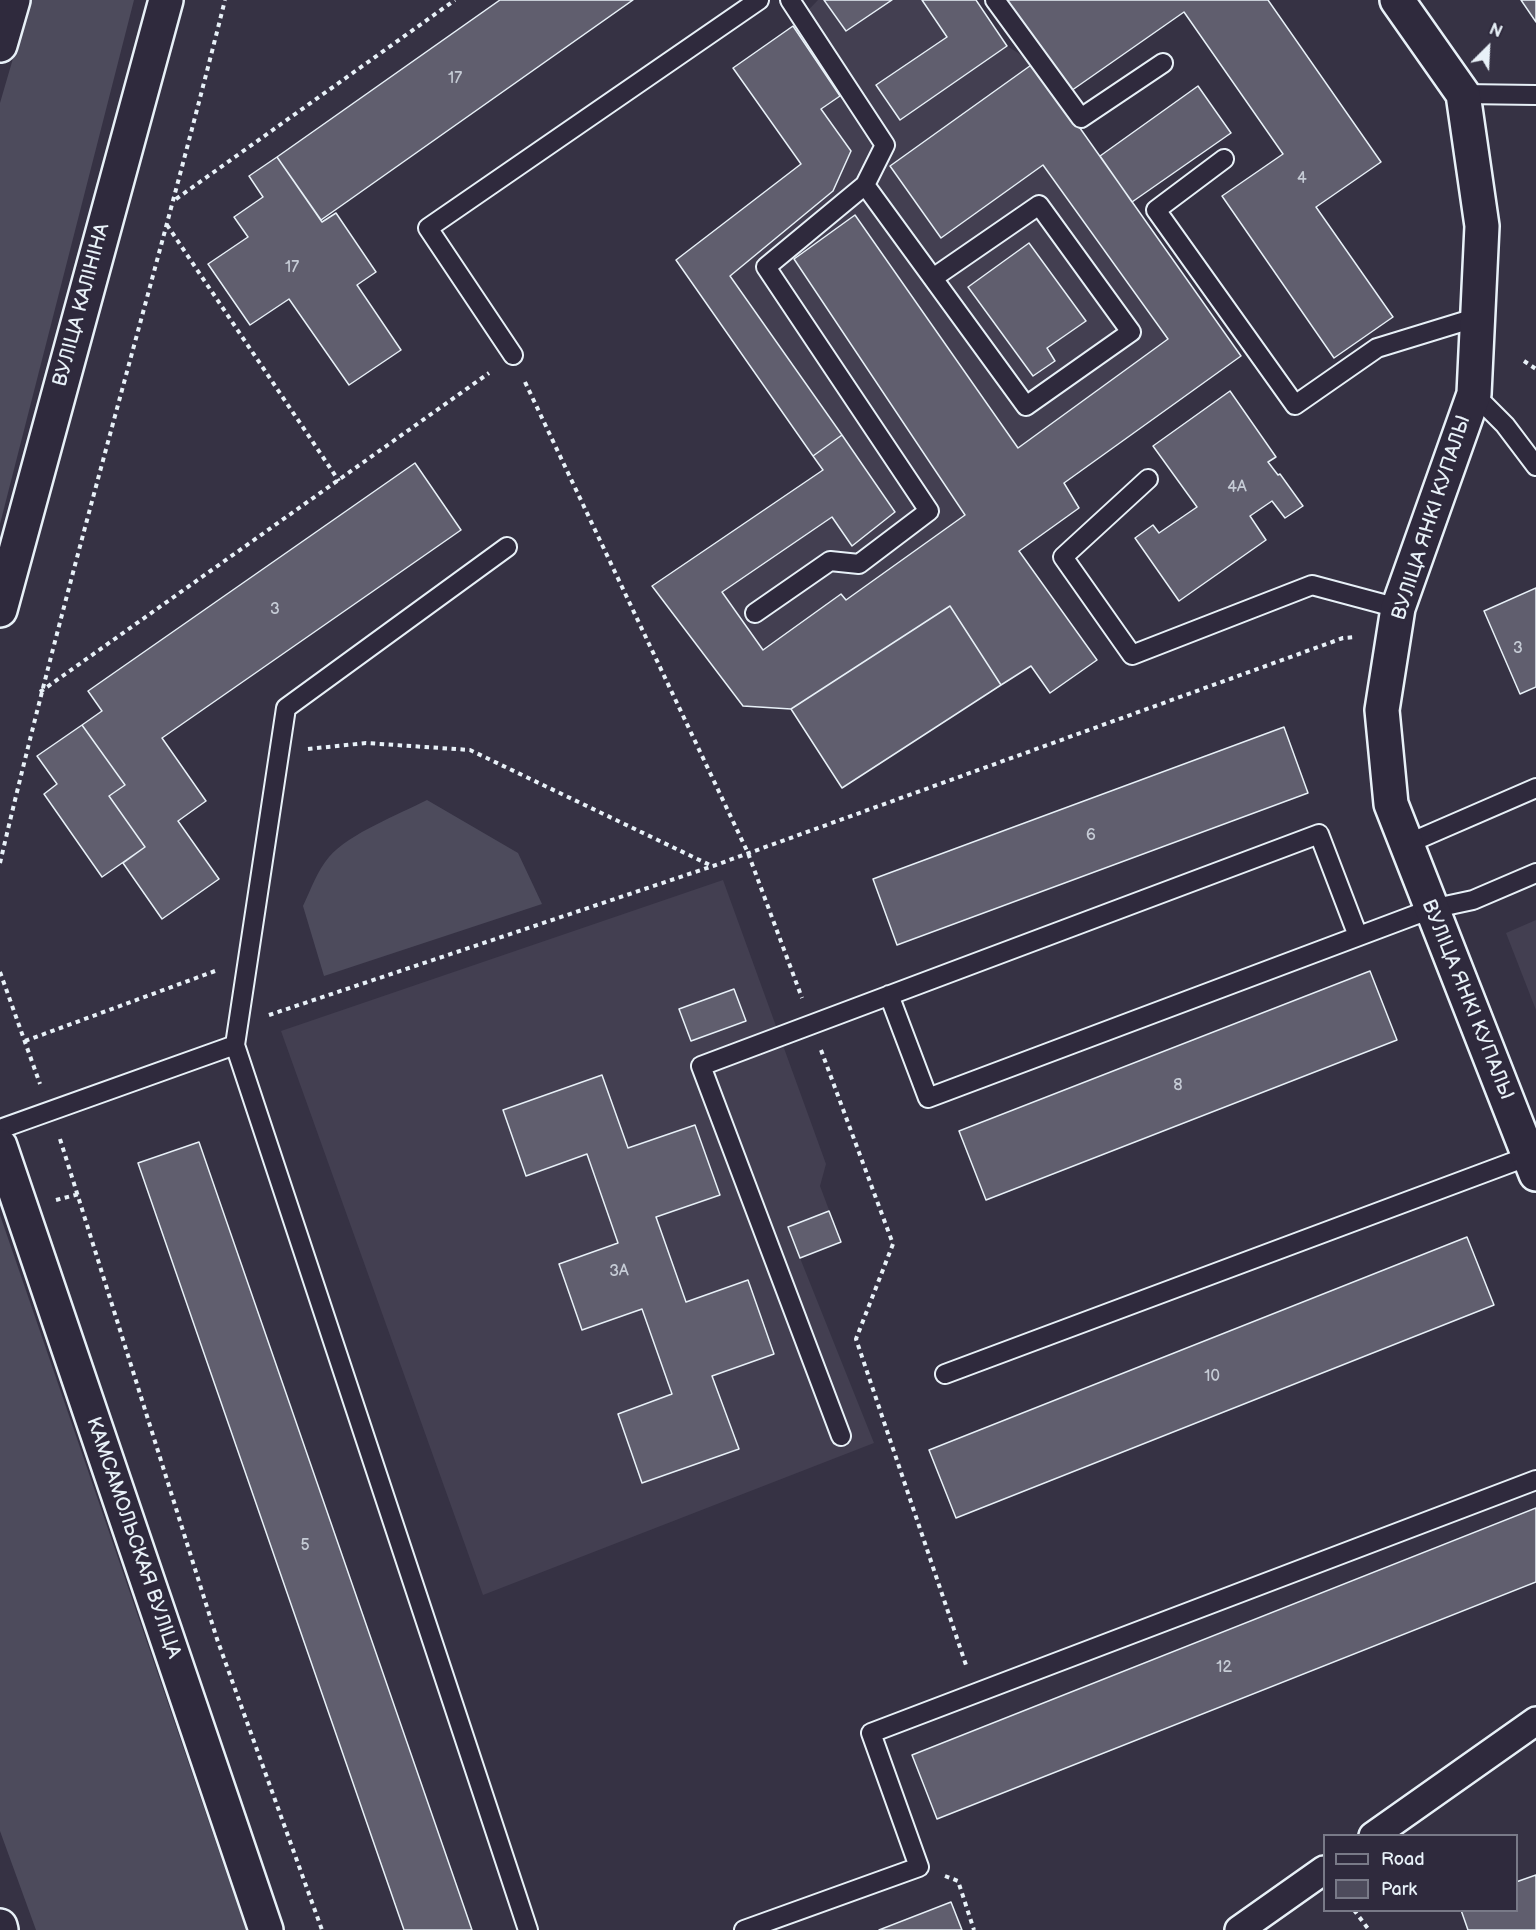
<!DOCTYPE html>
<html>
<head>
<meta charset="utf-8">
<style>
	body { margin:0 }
	#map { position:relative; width:1536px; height:1930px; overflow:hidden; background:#363244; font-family:"Balsamiq Sans",sans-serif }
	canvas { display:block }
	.legend { position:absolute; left:1323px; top:1834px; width:195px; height:78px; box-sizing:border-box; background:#2f2a3d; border:2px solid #797a88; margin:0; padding:8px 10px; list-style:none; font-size:18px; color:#e8f1f8 }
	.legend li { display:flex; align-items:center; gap:12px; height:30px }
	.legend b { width:30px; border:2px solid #797a88 }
	.north { position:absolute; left:1458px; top:18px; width:60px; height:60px; -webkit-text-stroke:4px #2f2a3d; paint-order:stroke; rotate:24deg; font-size:16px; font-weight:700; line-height:24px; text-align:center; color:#e8f1f8 }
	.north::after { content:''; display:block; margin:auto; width:21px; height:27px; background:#e8f1f8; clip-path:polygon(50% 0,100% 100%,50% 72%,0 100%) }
</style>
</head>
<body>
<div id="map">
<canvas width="1536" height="1930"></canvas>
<ul class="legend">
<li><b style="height:8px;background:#2f2a3d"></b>Road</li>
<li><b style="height:16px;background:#4d4b5c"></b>Park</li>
</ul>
<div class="north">N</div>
</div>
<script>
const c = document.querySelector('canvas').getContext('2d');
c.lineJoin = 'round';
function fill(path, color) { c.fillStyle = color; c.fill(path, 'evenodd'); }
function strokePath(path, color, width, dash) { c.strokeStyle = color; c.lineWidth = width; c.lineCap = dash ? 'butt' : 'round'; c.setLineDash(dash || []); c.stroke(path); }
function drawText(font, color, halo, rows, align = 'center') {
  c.font = font + ' "Balsamiq Sans",sans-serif'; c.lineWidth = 5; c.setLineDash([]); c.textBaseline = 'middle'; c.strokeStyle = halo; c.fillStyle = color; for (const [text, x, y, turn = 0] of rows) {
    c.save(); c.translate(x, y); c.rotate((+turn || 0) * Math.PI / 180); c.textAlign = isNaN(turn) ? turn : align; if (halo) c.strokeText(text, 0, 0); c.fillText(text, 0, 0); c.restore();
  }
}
fill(new Path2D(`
	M818,0h158l31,46 27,17 207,293 -177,127 -45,67 78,110 -47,33 -19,-26 -30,18 -51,-79 -159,103 -48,-3 -91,-120 171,-116 -147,-210 125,-96 -68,-96 60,-42z
	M723,880l103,284 -6,22 21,56 -41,16 74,185 -391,152 -202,-564z
	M1536,920v90l-30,-77z`), '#433f51');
fill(new Path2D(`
	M30,0h104l-134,524v-421z
	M427,800l91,53 24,51 -218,72 -21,-70c8,-17 14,-35 26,-49 21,-24 69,-42 98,-57z
	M0,1215l246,715h-210l-36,-99z`), '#4d4b5c');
const building = new Path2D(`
	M500,0h133l-312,220 -44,-63z
	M824,0h68l-46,31z
	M922,0h54l31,46 -107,74 -24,-35 71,-48z
	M1006,0h262l113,162 -65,45 77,110 -59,41 -112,-162 61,-42 -99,-142 -116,81z
	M1521,0h15v22z
	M793,26l47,70 -19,13 30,42 -18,40 -103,85 112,159 -29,21 -137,-196 125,-96 -68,-96z
	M1034,63l207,293 -177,127 15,25 -60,43 78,109 -47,33 -19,-27 -30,19 -51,-79 -159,103 -48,-3 -91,-120 171,-116 -10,-14 29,-21 53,77 -43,34 -20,-29 -110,75 41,58 78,-56 5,6 119,-85 -171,-256 61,-44 163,233 150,-109 -125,-174 -102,73 -51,-72z
	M1198,86l33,47 -99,69 -32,-46z
	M277,157l45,65 14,-9 40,59 -19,13 44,65 -52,35 -60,-86 -39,26 -42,-61 40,-27 -14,-20 29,-20 -14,-21z
	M1029,243l57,78 -39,27 8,13 -22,15 -65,-89z
	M1230,391l46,66 -8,5 10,13 2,-1 23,32 -18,12 -13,-17 -22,15 16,24 -87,61 -44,-63 18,-13 6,8 38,-26 -44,-61z
	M415,463l46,67 -299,208 44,63 -28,20 41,58 -57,40 -39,-56 22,-16 -36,-51 16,-11 -43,-60 20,-14 -14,-20z
	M1536,588v99l-16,7 -36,-83z
	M950,606l51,79 -159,103 -51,-79z
	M82,725l43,60 -16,11 36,51 -43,30 -58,-83 13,-10 -20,-28z
	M1284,727l24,66 -411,152 -24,-66z
	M1370,971l27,69 -411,160 -27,-69z
	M734,989l12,32 -55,20 -12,-32z
	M602,1075l26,73 67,-23 25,70 -64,22 30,85 62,-22 26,74 -62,22 27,73 -97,34 -24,-69 54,-20 -30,-85 -60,21 -23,-66 59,-21 -31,-89 -61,22 -23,-66z
	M199,1142l273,788h-68l-266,-767z
	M829,1211l12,31 -41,16 -12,-31z
	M1467,1237l27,68 -538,213 -27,-68z
	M1536,1508v74l-599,237 -25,-64z
	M1536,1875v55h-68l-7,-20h55v-28z
	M951,1902l11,28h-83z`);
fill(building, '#605e6e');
strokePath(building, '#e8f1f8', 1.5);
const service = new Path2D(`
	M995,0l86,118 82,-55
	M1463,94l73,1
	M1224,159l-68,51 139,195 82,-57 101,-31
	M865,185l161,221 105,-74 -92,-127 -106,73
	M513,355l-85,-127 331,-228
	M1474,394l31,31 31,41
	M1148,479l-85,78 69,98 180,-70 86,23
	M507,547l-221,161 -51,337 293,885
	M755,613l75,-52 29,3 70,-53 -163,-244 99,-82 20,-40 -95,-145
	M1407,844l129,-56
	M889,995l39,103 503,-189 42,-9 63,-27
	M0,1129l235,-84
	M945,1374l584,-218
	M841,1436l-140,-370 618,-232 39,102
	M744,1930l175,-63 -48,-134 665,-253`);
const pedestrian = new Path2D(`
	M1373,1836l163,-115
	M1239,1930l85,-60`);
const minor = new Path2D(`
	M1397,0l66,94 19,132 -8,168 -76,214 -16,102 9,94 145,370`);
const tertiary = new Path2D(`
	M0,610l166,-610
	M0,1146l266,784`);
const primary = new Path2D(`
	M0,45l13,-45
	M0,1926l1,4`);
strokePath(service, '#e8f1f8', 22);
strokePath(pedestrian, '#e8f1f8', 32);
strokePath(minor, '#e8f1f8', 38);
strokePath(tertiary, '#e8f1f8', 38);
strokePath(primary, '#e8f1f8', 38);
strokePath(new Path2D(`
	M176,199l279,-199
	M167,225l172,256
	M1524,361l12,8
	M525,382l223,471 54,145
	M40,692l449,-319
	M308,749l58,-6 104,7 242,116
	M0,863c68,-290 153,-575 225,-863
	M0,972l40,112
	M269,1015l444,-149 630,-228 13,-1
	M25,1041l190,-70
	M821,1050l72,194 -37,95 110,326
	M60,1139l157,500 105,291
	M56,1200l23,-6
	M945,1876l13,5 16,49
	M1354,1910l15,20`), '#e8f1f8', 4, [4.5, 4.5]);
strokePath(service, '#2f2a3d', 18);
strokePath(pedestrian, '#2f2a3d', 27);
strokePath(minor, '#2f2a3d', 33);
strokePath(tertiary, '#2f2a3d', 33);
strokePath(primary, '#2f2a3d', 33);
drawText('16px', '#c6ccd6', null, [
	["17",455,79],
	["4",1302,179],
	["17",292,268],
	["4А",1237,488],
	["3",275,610],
	["3",1518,649],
	["6",1091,836],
	["8",1178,1086],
	["3А",619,1272],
	["10",1212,1377],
	["5",305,1546],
	["12",1224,1668]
]);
drawText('20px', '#e8f1f8', '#2f2a3d', [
	["ВУЛІЦА КАЛІНІНА",82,305,-75],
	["ВУЛІЦА ЯНКІ КУПАЛЫ",1432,518,-72],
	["ВУЛІЦА ЯНКІ КУПАЛЫ",1467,1000,68],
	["КАМСАМОЛЬСКАЯ ВУЛІЦА",133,1538,71]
]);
</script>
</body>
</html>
